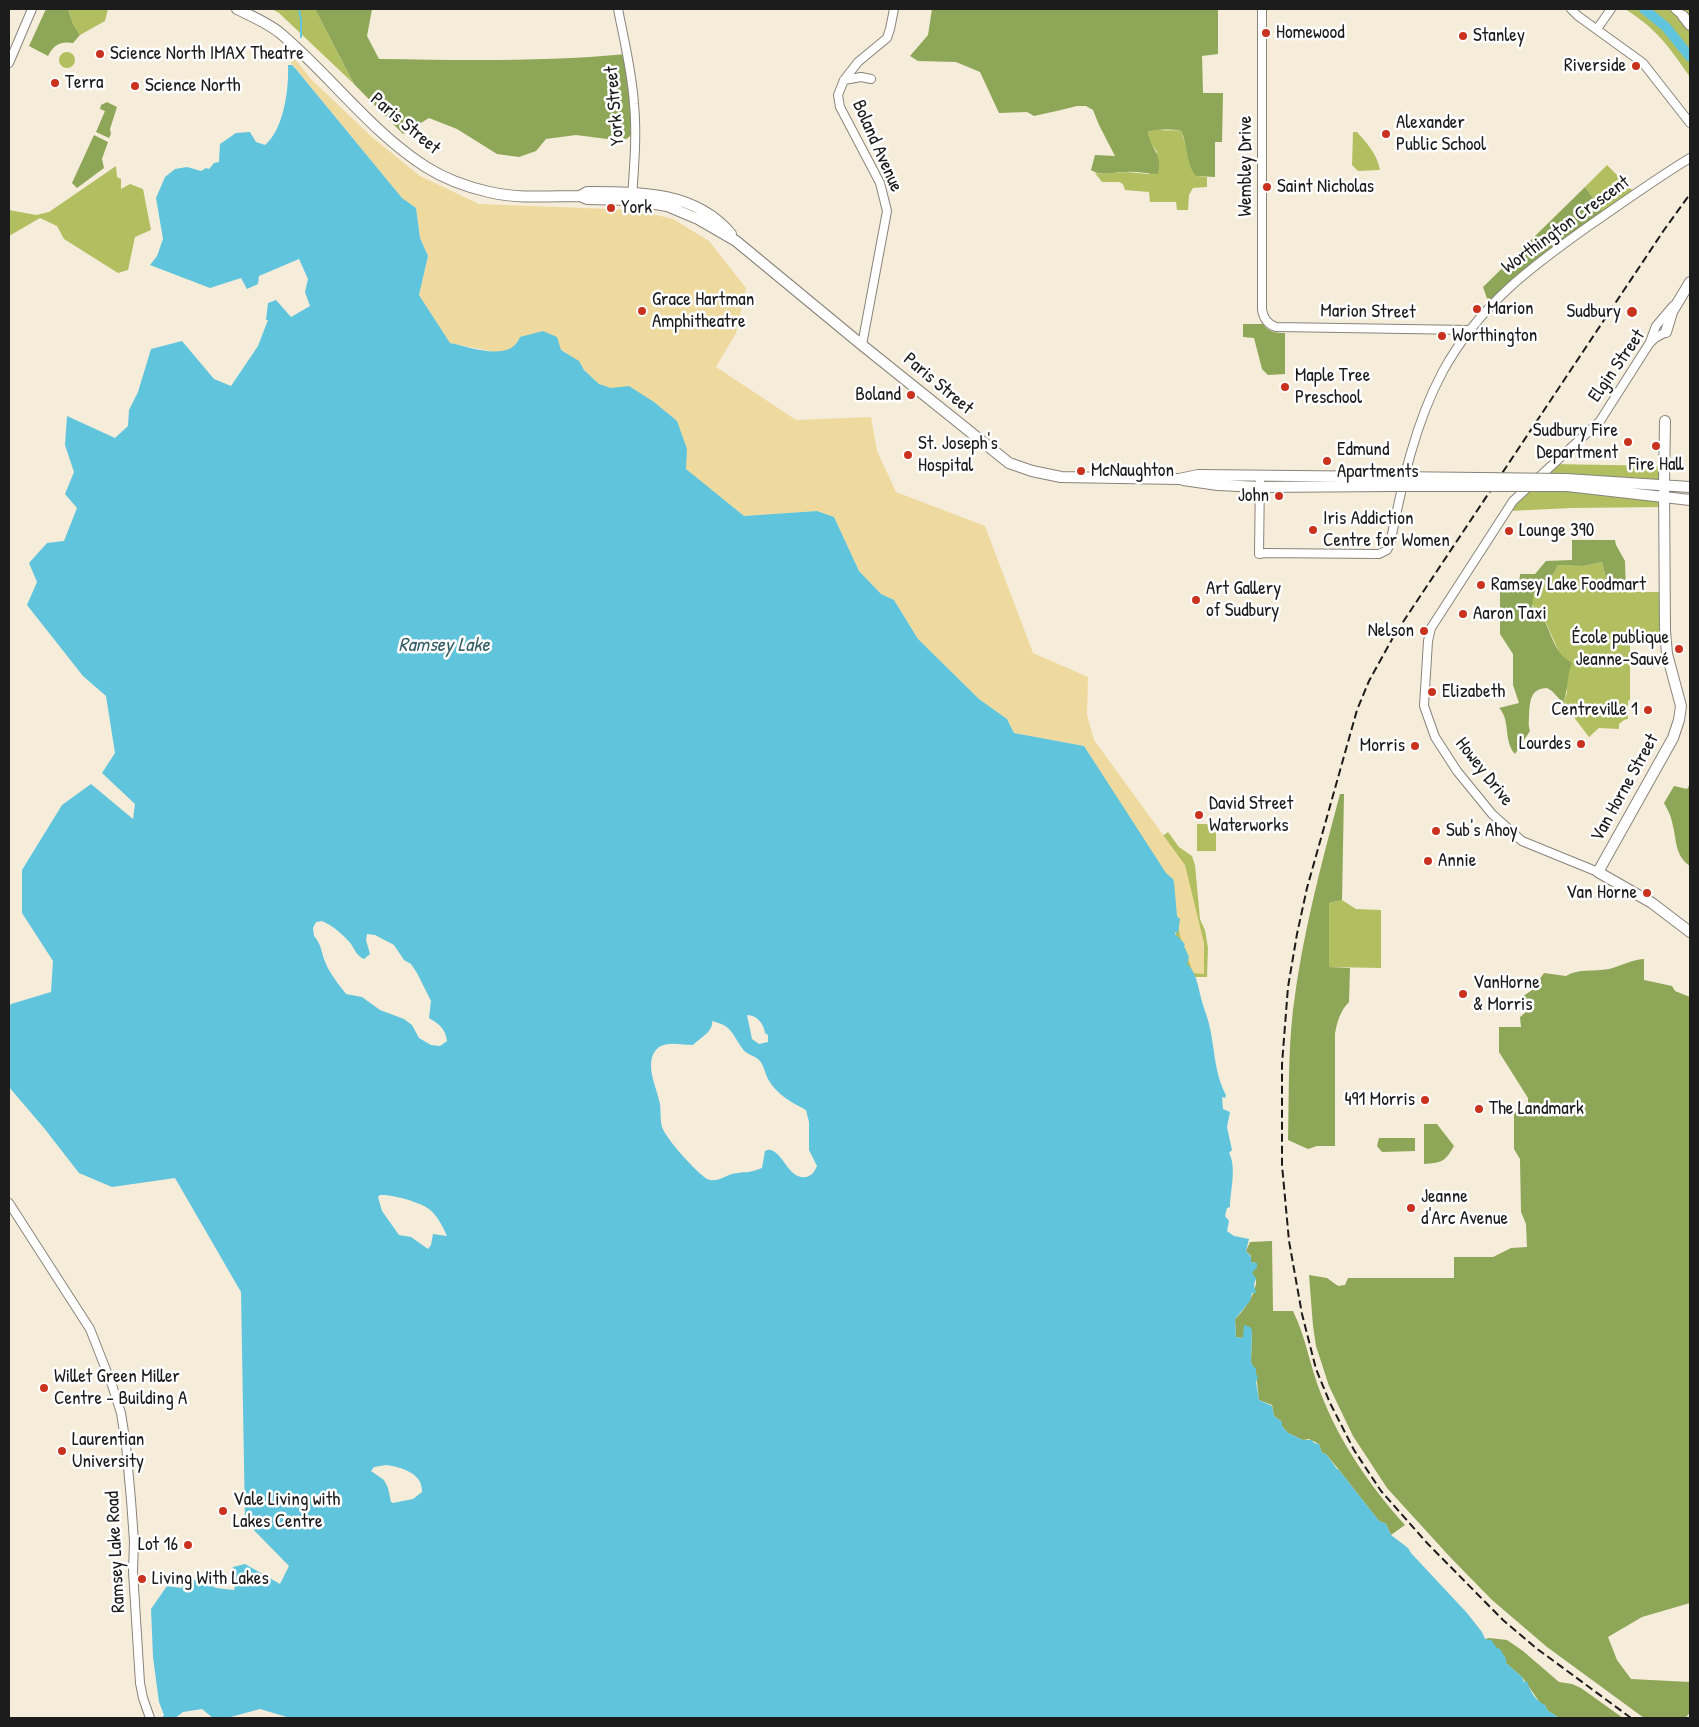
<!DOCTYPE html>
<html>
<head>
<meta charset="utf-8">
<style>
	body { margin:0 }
	#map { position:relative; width:1699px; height:1727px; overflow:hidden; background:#f6ecda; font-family:"Patrick Hand",sans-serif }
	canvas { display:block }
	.frame { position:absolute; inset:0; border:10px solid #1c1c1c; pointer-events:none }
</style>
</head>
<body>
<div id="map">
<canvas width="1699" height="1727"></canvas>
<div class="frame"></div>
</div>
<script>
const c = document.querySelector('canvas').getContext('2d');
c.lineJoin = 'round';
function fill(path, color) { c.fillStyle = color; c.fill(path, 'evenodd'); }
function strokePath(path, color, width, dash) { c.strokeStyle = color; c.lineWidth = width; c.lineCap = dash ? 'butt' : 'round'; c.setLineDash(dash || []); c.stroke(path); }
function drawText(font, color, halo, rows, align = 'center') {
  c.font = font + ' "Patrick Hand",sans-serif'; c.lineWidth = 5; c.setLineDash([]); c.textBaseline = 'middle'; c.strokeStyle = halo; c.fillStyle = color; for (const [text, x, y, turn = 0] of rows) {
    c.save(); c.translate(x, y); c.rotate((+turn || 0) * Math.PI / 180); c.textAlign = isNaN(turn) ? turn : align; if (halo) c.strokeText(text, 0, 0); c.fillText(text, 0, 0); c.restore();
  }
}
fill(new Path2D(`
	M68,9h40l-3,12 -25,14 -7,-11z
	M272,9h43l39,75 -75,-71z
	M1625,9h65v68c-21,-30 -33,-48 -65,-68z
	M59 60a8 8 0 1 1 16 0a8 8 0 1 1-16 0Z
	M1157,129c9,3 16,0 24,2l15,45 11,1v10l-14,1 -4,7 -1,15h-11l-1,-8h-26l-1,-10 -24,-2 -2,-6 -4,-2h-17l-7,-9 9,1 22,-2 23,2 8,-22 -8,-11 -1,-9z
	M1353,132h4c10,11 20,22 23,38l-22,1 -6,-6z
	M1607,165l29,29 -31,21 -20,-28z
	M116,166l1,11 4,2v10l9,-5 13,5 8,41 -16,7 -7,33 -10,3 -54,-34 -7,-13 -17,-8 -31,18v-26l27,5 13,-3z
	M1552,464l113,2 -1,17 -96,-9h-26z
	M1571,489l94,13 -1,5 -92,1 -63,3 20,-21z
	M1602,562l7,27 7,3h49v45h-35v63l-2,1v18l-4,1 -5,4v5l-20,-1 -10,9 -26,-34 4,-10 -3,-34 -5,-7 -13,-29 -15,-20 3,-10 17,-15 7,-13 25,1z
	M1197,824h19v27h-19z
	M1168,832l11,15 13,9 3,9 5,54 5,11 3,18 -1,29h-12c-3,-8 -6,-8 -9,-14 -2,-4 -10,-27 -11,-32l3,1v-8l-29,-78z
	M1342,900l14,9 25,1v58l-52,-1v-64z`), '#b2bf61');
fill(new Path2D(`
	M46,9h22l5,15 7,11 -7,8c-12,-2 -19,1 -25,13l-19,-10z
	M315,9h57l-5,27 12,23c82,1 165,3 248,-5l8,79 -12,8 -47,-6 -30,4 -10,12 -17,6 -22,-3 -40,-25 -28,-11 -26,16 -49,-50z
	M932,9h286v45l-16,2 1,37h20l-1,49h-7v35l-19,-1c-10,-12 -8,-31 -15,-45 -8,-2 -25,-2 -33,1 2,18 15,20 10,42 -11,0 -22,-3 -32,-2 -12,0 -25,5 -35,-2l4,-15 20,1 -16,-31 -6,-15 -7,-4h-9l-16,4 -27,6 -7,-4 -28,1 -19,-41 -24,-10 -38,-1 -8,-5 18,-21z
	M107,102l10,5 -7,22 1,5 -2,4 -13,-6 9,-21 -5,-2 1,-4z
	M94,135l14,7 -6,17 2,9 -27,20 -5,-5z
	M1585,187l20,28 -55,39 -60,53 -7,-20z
	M1243,324h20c6,8 12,9 22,9v41l-17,1 -6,-6 -8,-31 -11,-1z
	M1572,540h43l1,5 9,16 1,31h-10l-7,-3 -7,-27 -19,4 -25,-1 -7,13 -17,15 -2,13c5,5 11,11 14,18 7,15 10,30 26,39 -6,13 -3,26 -9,40l-11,-12 -5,-3c-17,0 -17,14 -18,27 0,6 -1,10 1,16l-15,23c-12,-13 -4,-34 -16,-46l20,-5 -6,-18v-31l-13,-20v-47h19l1,-13h15l11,-13 26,-1z
	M1690,784v82c-16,-11 -13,-27 -18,-44 -1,-7 -5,-13 -8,-19l10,-17 13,3z
	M1340,794h4l-2,106 -13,3v64l21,1 -1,34c-9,9 -12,20 -14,32v112h-18l-9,3 -20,-9c1,-44 0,-87 5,-130 9,-74 28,-145 47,-216z
	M1644,959v21l28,6 3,5 15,6v606l-48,14 -34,20 9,23 14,19 59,3v31l-5,5h-41l-97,-71 -55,-47 -42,-43 -63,-69 -34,-52 -24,-50 -13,-40 -3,-20 -4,-51 18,3 11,8 7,-1 3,-7h106v-21h39l18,-9 16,-1 -1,-23 -5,-12 -1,-53 -6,-10v-37h14v-14l-29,-46v-25h22l-1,-10 6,-5 -4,-15 10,-7 12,-17 22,3c13,-8 28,-4 43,-7 12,-3 22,-9 35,-10z
	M1424,1124h13l17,22c-9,16 -13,17 -30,18z
	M1379,1138h36v13l-33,1 -5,-6z
	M1272,1241l1,70h20c13,26 17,56 28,83 19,49 49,92 84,131l-14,10 -5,-11 -7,-3 -40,-51 -13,-16 -4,-1 -3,-9 -10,-5 -6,1 -15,-7 -6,-7v-4l-8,-6 -2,-11 -13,-5 -3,-26 -5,-12 1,-32 -9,8 -7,-1 -1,-18c9,-8 22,-27 21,-39 0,-1 -4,-6 -4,-7l4,-10 -5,-1v-6l-5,-5 4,-9z
	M1489,1638l18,2 16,11 36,31 13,2 9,4 42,30h-64l-12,-8 -2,-5 -4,-1 -19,-27 -16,-14 -1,-6 -20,-18z`), '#8da657');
fill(new Path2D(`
	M293,57l19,23 61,58 47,38 59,28 157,6 37,9 36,22 37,47 -10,45 -20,34 80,53 75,-3 6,34 19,41 89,34 48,127 55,24 -1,38 7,25 91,125 19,78v31l-11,-1 -13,-37 -9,-51 -87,-139 -70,-13 -7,-14 -28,-20 -61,-60 -24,-39 -13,-6 -22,-23 -25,-54 -17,-6 -73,5 -59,-47 2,-20 -58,-63c-6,1 -13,3 -19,2 -21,-4 -29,-30 -49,-38 -13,-5 -30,-6 -43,-8l-7,8 -11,3 -50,-10 -31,-48 9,-39 -8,-18 -4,-30 -14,-10 -111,-135z`), '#eeda9e');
fill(new Path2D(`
	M288,65h4l3,3 107,130 14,10 4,30 8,18 -9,39 31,48c21,4 60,20 70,-6l23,-6 14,6 4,13 18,11 5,9 15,14 12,4 18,-2 25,16 23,19 10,28 -1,20 58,47 73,-5 17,6 25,54 22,23 13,6 24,39 61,60 28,20 7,14 70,13 82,127 7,6 1,3 3,34 3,3 -2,14 -3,-1v2l10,10 -1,2 5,11 -2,7c9,8 11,22 14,34 2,9 6,17 8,26 6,24 5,49 17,71l-1,3 -3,-1 1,12 7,3 -3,15 5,23 -3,3c8,14 1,39 1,54l-3,1 -2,8 4,5 -2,10 7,5 15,3 -3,12 5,6v5l6,1v4l-5,6 4,5 -2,7 2,8h-4l-2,8 -15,18 1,18 7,1 1,-13 6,2 2,3 -1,32 2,4 3,3v5l2,3 -2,5 3,18 13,6 2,10 8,6v4l6,7 15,7h9l2,3 5,1 3,9 4,1 11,15 2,1 40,51 7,3 5,11 17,13 3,5 56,60 15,19 3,7 6,1 6,8 3,1 6,10v4l16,14 2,5 3,-1c3,11 9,20 18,24l2,5 12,8h-1269l-30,-9 -33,9h-14l-11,-9 -19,3 -8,6h-13l2,-3 -5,-13 -6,-45 -2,-48 16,-23 14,2 7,-8h11l17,8 18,2 2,-8 -3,-15 12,-3 35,20 9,-18 -44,-45 -4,-229 -66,-114 -63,9 -33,-14 -35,-45 -35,-41v-80l2,-3 40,-12 2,-31 -31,-48v-43l40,-65 29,-21 42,35 2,-15 -33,-31 13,-20 -9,-57 -23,-20 -56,-71 10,-23 -8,-19 18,-20 17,-2 13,-33 -12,-14 9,-22 -9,-27 2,-29 48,22 13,-12 1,-16 9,-18 13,-43 31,-8 32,38 17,7 27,-40 10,-26h-2l2,-17 8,-3 15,17 19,-11 -5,-14 3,-13 -9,-20 -40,17 -1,8 -11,5 -6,-11 -31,10 -60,-23 7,-9 6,-17 -7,-41 9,-21 10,-8 12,-2 14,4 5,-3 3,1 5,-6 5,-1 1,-18 16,-11 14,-1 6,10 9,3c19,-16 24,-56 23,-80zM322,921c11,5 21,13 29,23 4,6 6,12 13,15l6,-5 -4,-14 1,-6 8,1 19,10 10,15 7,4 6,9 14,28 -2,17c10,6 16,10 18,23l-7,5 -9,-1 -12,-7 -7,-13 -8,-6 -24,-9 -18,-13 -16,-3c-8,-10 -18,-23 -22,-35 -3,-9 -3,-15 -10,-23l-1,-8 3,-6zM747,1015c10,0 17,9 18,18l3,2v7l-9,2 -7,-5zM712,1021c20,5 19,11 30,27 4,7 13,7 18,13 4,5 5,12 8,18 8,15 23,23 38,31l3,12v28l8,16c-3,6 -4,9 -11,11 -17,2 -21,-20 -33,-26 -4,-2 -4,-1 -8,0l-3,17c-13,6 -19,3 -30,6 -8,2 -15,9 -25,5 -10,-6 -41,-40 -45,-52 -2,-7 -1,-15 -2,-23 -3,-17 -18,-43 -1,-57 9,-6 24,-2 34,-2 7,-7 21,-14 19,-24zM380,1195c11,-1 40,7 49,14 8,6 14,18 18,27l-14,-2 -2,11 -3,4 -17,-12 -12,-2 -17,-24 -4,-14zM386,1465c15,2 37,8 36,27l-9,7 -20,4 -2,-1 -3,-14 -4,-8 -13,-9 3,-4z`), '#5fc4dc');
strokePath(new Path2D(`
	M299,9l2,11v17`), '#5fc4dc', 2);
strokePath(new Path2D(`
	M1644,9l22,18 24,30`), '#5fc4dc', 10);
const minor = new Path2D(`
	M618,9c6,31 14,63 16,95 3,32 0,63 -2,94
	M1262,9v300c1,9 5,15 14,18l194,3
	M1571,9l7,7 65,47 47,60
	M1675,9l8,7
	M1597,29l14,-20
	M9,63l23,-54
	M844,80l17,-3 10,2
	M1650,342l6,-16 17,-20
	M862,345l25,-134 -7,-28 -40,-76 -2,-12 6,-15 14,-18 29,-24 3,-9 4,-20
	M1260,476l-1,78 6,-1 114,1 8,-4 3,-6c12,-59 24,-119 53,-173 37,-67 89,-105 150,-148 32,-22 64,-45 97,-65
	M1598,872l-76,-31 -30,-27 -35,-43 -22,-34 -11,-31 4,-65 3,-13 82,-127 87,-80 49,-77 6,-6 11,-6
	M9,1203l81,126 22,56 9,28 5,32 5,55 3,41 -1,30 7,112 3,15 7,20`);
const major = new Path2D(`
	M237,9c14,7 31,14 43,24 50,42 90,98 146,134 19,12 41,20 63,25 29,7 62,4 91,4l7,3 45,1 35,6 31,13 38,22 126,104 147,118 23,8 29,6 118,2 19,-4 194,2
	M1683,16l7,9
	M580,196l7,-4c52,0 108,-1 144,42
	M1666,332l6,-20 18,-30
	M1665,421l-1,63 1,147 2,23 14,52 -2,14 -6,18 -75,134 54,31 38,29
	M1566,479l124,8
	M1183,480l35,5 42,2 132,-1
	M1567,486l123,14`);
strokePath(minor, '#89847b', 10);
strokePath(major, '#89847b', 12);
strokePath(minor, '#fff', 8);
strokePath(major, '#fff', 10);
strokePath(new Path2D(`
	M1631,1718l-95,-70 -33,-28 -75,-76 -47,-53 -27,-41 -24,-47 -14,-34 -14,-55 -13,-73 -7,-76v-101l6,-77 9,-53 10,-46 50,-178 12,-29 26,-47 269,-404 26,-36`), '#1c1c1c', 2, [8, 4]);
const majorBridge = new Path2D(`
	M1392,477l174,2
	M1392,486h175`);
strokePath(majorBridge, '#89847b', 12, []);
strokePath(majorBridge, '#fff', 10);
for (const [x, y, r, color] of [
	[1266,33,5,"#c8321e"],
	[1463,36,5,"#c8321e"],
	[100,54,5,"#c8321e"],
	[1636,66,5,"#c8321e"],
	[55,83,5,"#c8321e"],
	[135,86,5,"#c8321e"],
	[1386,134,5,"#c8321e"],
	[1267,187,5,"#c8321e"],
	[611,208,5,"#c8321e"],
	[1477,309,5,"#c8321e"],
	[642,311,5,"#c8321e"],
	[1632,312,6,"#c8321e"],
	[1442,336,5,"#c8321e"],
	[1285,387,5,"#c8321e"],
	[911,395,5,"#c8321e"],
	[1628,442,5,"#c8321e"],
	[1656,446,5,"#c8321e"],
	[908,455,5,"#c8321e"],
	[1327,461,5,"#c8321e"],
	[1081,471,5,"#c8321e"],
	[1279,496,5,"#c8321e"],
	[1313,530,5,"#c8321e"],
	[1509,531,5,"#c8321e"],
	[1481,585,5,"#c8321e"],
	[1196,600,5,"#c8321e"],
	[1463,614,5,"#c8321e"],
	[1424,631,5,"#c8321e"],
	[1679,649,5,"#c8321e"],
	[1432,692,5,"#c8321e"],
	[1648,710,5,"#c8321e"],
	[1581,744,5,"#c8321e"],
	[1415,746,5,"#c8321e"],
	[1199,815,5,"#c8321e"],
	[1436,831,5,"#c8321e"],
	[1428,861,5,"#c8321e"],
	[1647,893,5,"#c8321e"],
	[1463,994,5,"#c8321e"],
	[1425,1100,5,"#c8321e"],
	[1479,1109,5,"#c8321e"],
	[1411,1208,5,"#c8321e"],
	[44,1388,5,"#c8321e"],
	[62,1451,5,"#c8321e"],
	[223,1511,5,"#c8321e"],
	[188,1545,5,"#c8321e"],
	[142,1579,5,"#c8321e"]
]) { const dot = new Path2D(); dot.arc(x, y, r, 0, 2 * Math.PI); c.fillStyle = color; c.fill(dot); strokePath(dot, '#fff', 2); }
drawText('19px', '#1c1c1c', '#fff', [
	["Homewood",1276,33],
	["Stanley",1473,36],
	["Science North IMAX Theatre",110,54],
	["Riverside",1626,66,"right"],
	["Terra",65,83],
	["Science North",145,86],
	["Alexander",1396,123],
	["Public School",1396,145],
	["Saint Nicholas",1277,187],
	["York",621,208],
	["Grace Hartman",652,300],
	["Amphitheatre",652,322],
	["Marion",1487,309],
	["Sudbury",1621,312,"right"],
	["Worthington",1452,336],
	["Maple Tree",1295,376],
	["Preschool",1295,398],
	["Boland",901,395,"right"],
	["Sudbury Fire",1618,431,"right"],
	["Department",1618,453,"right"],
	["St. Joseph's",918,444],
	["Hospital",918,466],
	["Edmund",1337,450],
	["Apartments",1337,472],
	["Fire Hall",1656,465,"center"],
	["McNaughton",1091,471],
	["John",1269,496,"right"],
	["Iris Addiction",1323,519],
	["Centre for Women",1323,541],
	["Lounge 390",1519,531],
	["Ramsey Lake Foodmart",1491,585],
	["Art Gallery",1206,589],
	["of Sudbury",1206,611],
	["Aaron Taxi",1473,614],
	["Nelson",1414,631,"right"],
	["École publique",1669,638,"right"],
	["Jeanne-Sauvé",1669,660,"right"],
	["Elizabeth",1442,692],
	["Centreville 1",1638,710,"right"],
	["Lourdes",1571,744,"right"],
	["Morris",1405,746,"right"],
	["David Street",1209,804],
	["Waterworks",1209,826],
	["Sub's Ahoy",1446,831],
	["Annie",1438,861],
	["Van Horne",1637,893,"right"],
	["VanHorne",1473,983],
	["& Morris",1473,1005],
	["491 Morris",1415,1100,"right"],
	["The Landmark",1489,1109],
	["Jeanne",1421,1197],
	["d'Arc Avenue",1421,1219],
	["Willet Green Miller",54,1377],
	["Centre - Building A",54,1399],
	["Laurentian",72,1440],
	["University",72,1462],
	["Vale Living with",233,1500],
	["Lakes Centre",233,1522],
	["Lot 16",178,1545,"right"],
	["Living With Lakes",152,1579]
], 'left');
drawText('19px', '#1c1c1c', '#fff', [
	["York Street",615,106,-95],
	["Paris Street",405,124,40],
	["Boland Avenue",877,146,66],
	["Wembley Drive",1246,166,-90],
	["Worthington Crescent",1566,225,-36],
	["Marion Street",1368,312,1],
	["Elgin Street",1617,366,-55],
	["Paris Street",938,384,40],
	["Howey Drive",1484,772,52],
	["Van Horne Street",1625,788,-61],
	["Ramsey Lake Road",116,1552,-93]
]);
drawText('italic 20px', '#375f69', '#fff', [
	["Ramsey Lake",444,646]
]);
</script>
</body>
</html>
